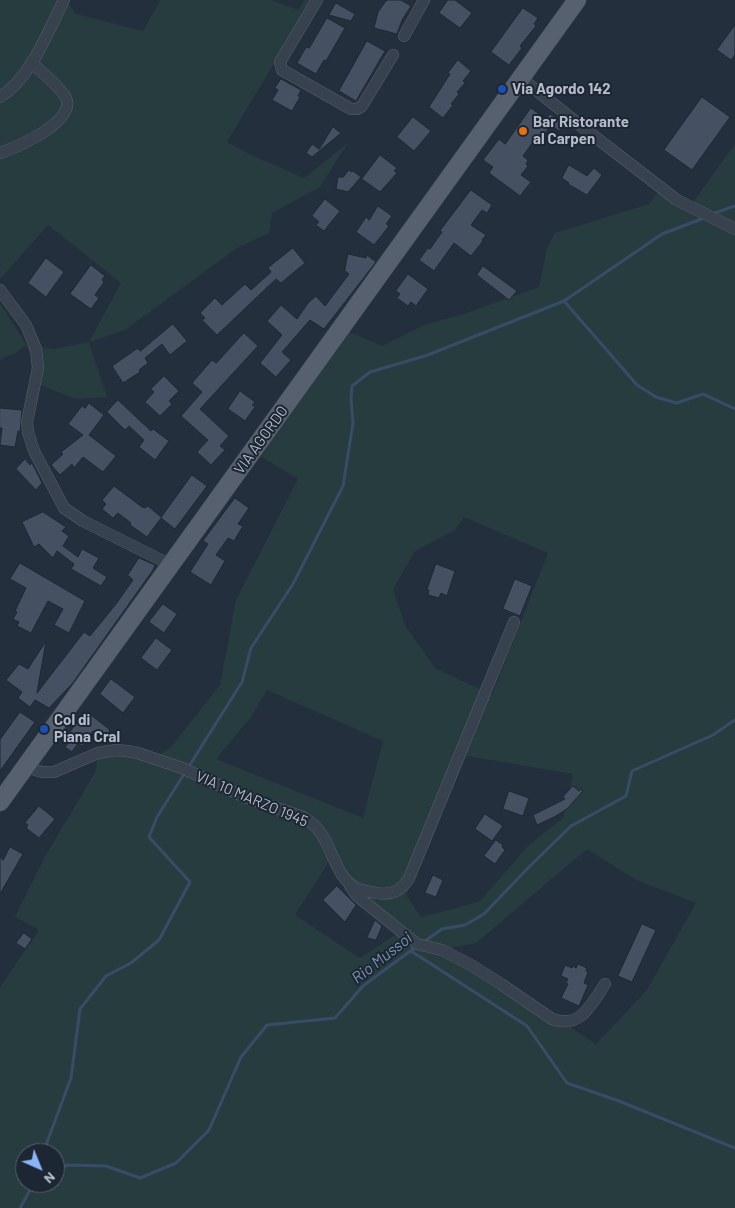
<!DOCTYPE html>
<html>
<head>
<meta charset="utf-8">
<style>
	body { margin:0 }
	#map { position:relative; width:735px; height:1208px; overflow:hidden; background:#242f3e; font-family:Barlow,sans-serif }
	canvas { display:block }
	.north { position:absolute; left:15px; top:1143px; width:50px; height:50px; box-sizing:border-box; background:#1d2633; border:1px solid #59626f; border-radius:50%; rotate:136deg; font-size:14px; font-weight:700; line-height:20px; text-align:center; color:#b4bcc9 }
	.north::after { content:''; display:block; margin:auto; width:18px; height:22px; background:#8ab4f8; clip-path:polygon(50% 0,100% 100%,50% 72%,0 100%) }
</style>
</head>
<body>
<div id="map">
<canvas width="735" height="1208"></canvas>
<div class="north">N</div>
</div>
<script>
const c = document.querySelector('canvas').getContext('2d');
c.lineJoin = 'round';
function fill(path, color) { c.fillStyle = color; c.fill(path, 'evenodd'); }
function strokePath(path, color, width, dash) { c.strokeStyle = color; c.lineWidth = width; c.lineCap = dash ? 'butt' : 'round'; c.setLineDash(dash || []); c.stroke(path); }
function drawText(font, color, halo, rows, align = 'center') {
  c.font = font + ' Barlow,sans-serif'; c.lineWidth = 4; c.setLineDash([]); c.textBaseline = 'middle'; c.strokeStyle = halo; c.fillStyle = color; for (const [text, x, y, turn = 0] of rows) {
    c.save(); c.translate(x, y); c.rotate((+turn || 0) * Math.PI / 180); c.textAlign = isNaN(turn) ? turn : align; if (halo) c.strokeText(text, 0, 0); c.fillText(text, 0, 0); c.restore();
  }
}
fill(new Path2D(`
	M0,0h66l10,14 67,17 17,-31h111l27,10 7,-10h7l-85,142 22,12 55,24 43,-34 -27,43 -48,26 -3,20 -32,15 -112,82 -36,12 18,55 -32,2 -44,-18 1,-23 -6,-13 -9,7 -17,8v-57l26,41 28,5 35,-7 32,-59 -73,-58 -48,54z
	M735,144v1064h-735v-221l39,-57 -24,-13 32,-64 49,-82 2,-22 28,-3 35,8 11,-8 48,-61 16,-85 62,-121 -41,-25 88,-124 37,16 42,-21 40,-11 75,-27 8,-39 8,-15 94,-29 14,-19 15,11 15,6zM464,517l84,36 -56,142 -57,-27 -30,-43 -12,-36 22,-38 40,-21zM267,690l116,51 -20,77 -147,-59 35,-42zM466,756l107,18 -10,44 -34,27 -50,57 -58,15 -15,-22 15,-29zM587,849l49,31 60,23 -49,87 -51,54 -145,-96 25,-5zM330,860l68,73 -38,25 -65,-43zM25,1153h30v30h-30z`), '#263c3f');
strokePath(new Path2D(`
	M712,214l23,-8
	M564,301l73,84 19,12 21,6 26,-9 32,15
	M422,943l20,-14 23,-4 19,-11 44,-46 43,-42 55,-30 6,-25 81,-36 22,-15
	M411,951l116,75 40,57 52,18 116,47
	M43,1153l28,-75 9,-69 26,-33 25,-13 28,-23 31,-58 -41,-45 8,-20 85,-135 9,-34 42,-64 50,-98 10,-63 -2,-24 1,-13 18,-14 55,-16 139,-55 98,-67 42,-16
	M55,1173l12,-8 39,1 34,12 36,-15 33,-33 32,-73 26,-32 68,-7 28,-32 54,-40
	M20,1208l10,-18 10,-7`), '#394c67', 3);
const building = new Path2D(`
	M387,0h14l10,6 -9,14 -5,14 -23,-6 4,-16z
	M448,0h7l17,13 -12,15 -21,-15z
	M336,3l19,11 -4,7 -22,-6z
	M523,8l15,10 -4,6 2,2 -16,20 2,2 -13,17 -18,-13z
	M327,18l18,10 -19,33 -2,-1 -8,14 -19,-11 9,-16 3,1z
	M735,25v30l-4,5 -14,-10z
	M367,41l18,10 -29,50 -17,-10z
	M458,60l13,11 -8,10 2,2 -8,9 2,2 -8,10 2,1 -10,13 -14,-11 21,-33 -2,-1z
	M281,79l20,11 -3,6 2,1 -8,14 -20,-11 6,-10 -3,-2z
	M702,97l28,20 -38,53 -28,-20z
	M531,108l15,11 4,-5 15,10 -6,7 -8,-6 -12,17 -4,-3 -12,17 5,4 -2,4 2,2 -7,9 10,7 -11,14 -31,-23 4,-6 -10,-7 16,-21 6,5z
	M413,117l18,14 -17,20 -17,-14z
	M333,127l8,6 -29,24 -6,-4 6,-9 7,5z
	M380,155l17,13 -3,3 3,2 -17,19 -18,-13z
	M569,165l18,11 7,-8 8,7 -15,20 -19,-11 1,-1 -7,-5z
	M349,170l2,2 2,-1 8,6 -13,15 -12,-3 2,-12h5z
	M471,190l21,15 -5,8 -5,-3 -11,15 15,10 -4,5 1,1 -12,15 -17,-13 -20,28 -15,-11 9,-12 2,1 12,-17 -2,-1z
	M325,199l15,12 -16,20 -8,-6 3,-3 -7,-6z
	M378,206l14,10 -6,8 3,2 -15,19 -18,-13 10,-15 3,3z
	M293,248l12,15 -24,20 -5,-4 -59,56 -15,-15 3,-2 -5,-5 15,-15 7,7 23,-21 6,6 20,-18 -3,-4z
	M348,254l18,4 1,-3 9,7 -52,67 -14,-9 -28,32 9,8 -15,17 -16,-14 22,-28 -15,-14 14,-16 16,14 11,-16 8,-7 9,10 24,-32 -4,-3z
	M46,258l18,14 -18,25 -18,-14z
	M91,265l14,11 -3,4 2,2 -9,13 4,3 -8,11 -21,-15z
	M483,266l34,25 -8,9 -32,-25z
	M408,274l20,15 -12,17 -5,-4 -3,4 -11,-8 3,-4 -4,-3z
	M173,324l14,17 -17,14 -8,-11 -17,14 3,5 -9,7 1,2 -17,11 -11,-17 26,-18 2,3z
	M244,333l14,13 -58,63 29,27 -9,10 5,4 -14,15 -14,-13 11,-12 -27,-24 21,-24 -10,-9 20,-23 4,3z
	M164,376l15,15 -10,10 3,3 -12,12 -15,-14 9,-10 -3,-3z
	M240,391l15,11 -3,3 3,2 -10,14 -17,-12z
	M118,400l33,31 2,-2 16,12 -14,19 -16,-13 5,-7 -15,-14 -4,4 -18,-18z
	M89,403l15,12 -15,20 27,21 -13,16 -20,-15 -9,11 -2,-4 -12,11 -9,-10 12,-11 -2,-2 22,-17 -15,-11 14,-18 3,2z
	M0,408l22,2 -2,22 -2,-1 -3,16 -15,-2 2,-17h-2z
	M25,459l5,6 2,-2 10,20 -6,7 -20,-21z
	M192,475l15,11 -32,43 -14,-11 -14,19 -17,-12 1,-2 -13,-10 -5,5 -11,-9 4,-5 -4,-4 12,-14 28,21 3,1 3,-2 13,11z
	M235,498l14,10 -11,16 5,2 -9,15 -6,-3 -12,17 9,6 -14,24 -21,-13 18,-28 -5,-3z
	M43,512l23,15 -4,4 7,5 -6,10 15,11 4,-8 17,9 -6,10 14,9 -6,9 -30,-17 3,-5 -17,-13 -4,7 -14,-14 -5,3 -12,-25z
	M139,558l16,7 -2,5 -81,114 -23,24 -14,-8 -5,7 -12,-9 4,-6 -16,-12 13,-16 9,5 18,-28 -9,52 47,-61 6,4 26,-32 17,-24 -5,-5z
	M20,563l65,38 -16,32 -15,-8 9,-16 -15,-8 -17,32 -14,-7 2,-4 -6,-3 4,-7 -2,-1 11,-23 -16,-9z
	M436,564l19,7 -8,25 -6,-3 -2,5 -11,-3 1,-5h-2z
	M515,579l17,7 -12,30 -17,-7z
	M163,604l14,10 -13,19 -15,-11z
	M156,638l16,12 -15,20 -16,-12z
	M111,679l24,18 -12,16 -23,-19z
	M86,711l24,19 -5,9 -12,-8 -11,15 -4,-3 -6,9 -7,-5 7,-9 -4,-3z
	M20,712l15,10 -35,49v-31z
	M573,786l6,5 3,-2 1,2 -16,18 -11,7 -19,9 -4,-10 32,-16 -2,-2z
	M509,791l20,7 -6,18 -20,-7z
	M39,806l16,13 -16,19 -13,-10 2,-3 -3,-2z
	M485,814l18,12 -11,15 -17,-12z
	M496,840l7,5 -1,2 3,3 -10,14 -11,-8z
	M10,847l13,7 -23,40v-37l3,3z
	M433,875l10,5 -7,17 -11,-4z
	M337,886l19,19 -11,17 -22,-22z
	M375,920l7,6 -6,14 -9,-2z
	M642,924l14,6 -24,52 -14,-6z
	M24,933l8,6 -7,10 -9,-6z
	M578,964l9,4 -1,3 2,1 -4,11 4,2 -9,21 -18,-8 7,-14 -2,-1 2,-4 -7,-3 4,-11 7,3 1,-2 3,2z`);
fill(building, '#455162');
strokePath(building, '#1f2835', 1);
const minor = new Path2D(`
	M317,0l-37,62 2,8 69,39h6l5,-3 31,-51
	M404,36l20,-36
	M521,78l60,48 96,74 58,29
	M0,97c31,-19 48,-66 64,-97
	M0,153c17,-6 76,-31 66,-55 -5,-11 -25,-26 -35,-36
	M0,290l26,35 10,24 2,19 -11,54 1,10 6,19 30,57 19,13 88,44
	M26,767l16,5h12l44,-19 18,-3 11,1 11,2 44,15 65,30 56,19c6,4 13,8 17,15 14,18 15,46 38,57 6,2 13,3 19,4 14,3 25,-3 32,-15l105,-256
	M350,886l7,10 60,48 25,6 29,15 30,19 51,35c29,10 39,-14 53,-35`);
const primary = new Path2D(`
	M0,802l577,-802`);
strokePath(minor, '#565f6c', 12);
strokePath(primary, '#414a57', 19);
strokePath(minor, '#38414e', 11);
strokePath(primary, '#56606e', 18);
for (const [x, y, r, color] of [
	[502,89,5,"#1a4fb4"],
	[523,131,5,"#e8710a"],
	[44,729,5,"#1a4fb4"]
]) { const dot = new Path2D(); dot.arc(x, y, r, 0, 2 * Math.PI); c.fillStyle = color; c.fill(dot); strokePath(dot, '#1d2633', 2); }
drawText('bold 15px', '#b4bcc9', '#1d2633', [
	["Via Agordo 142",512,89],
	["Bar Ristorante",533,122],
	["al Carpen",533,139],
	["Col di",54,720],
	["Piana Cral",54,737]
], 'left');
drawText('15px', '#b4bcc9', '#1d2633', [
	["VIA AGORDO",261,440,-54],
	["VIA 10 MARZO 1945",252,799,23]
]);
drawText('italic 16px', '#7c92b1', '#1d2633', [
	["Rio Mussoi",382,958,-38]
]);
</script>
</body>
</html>
